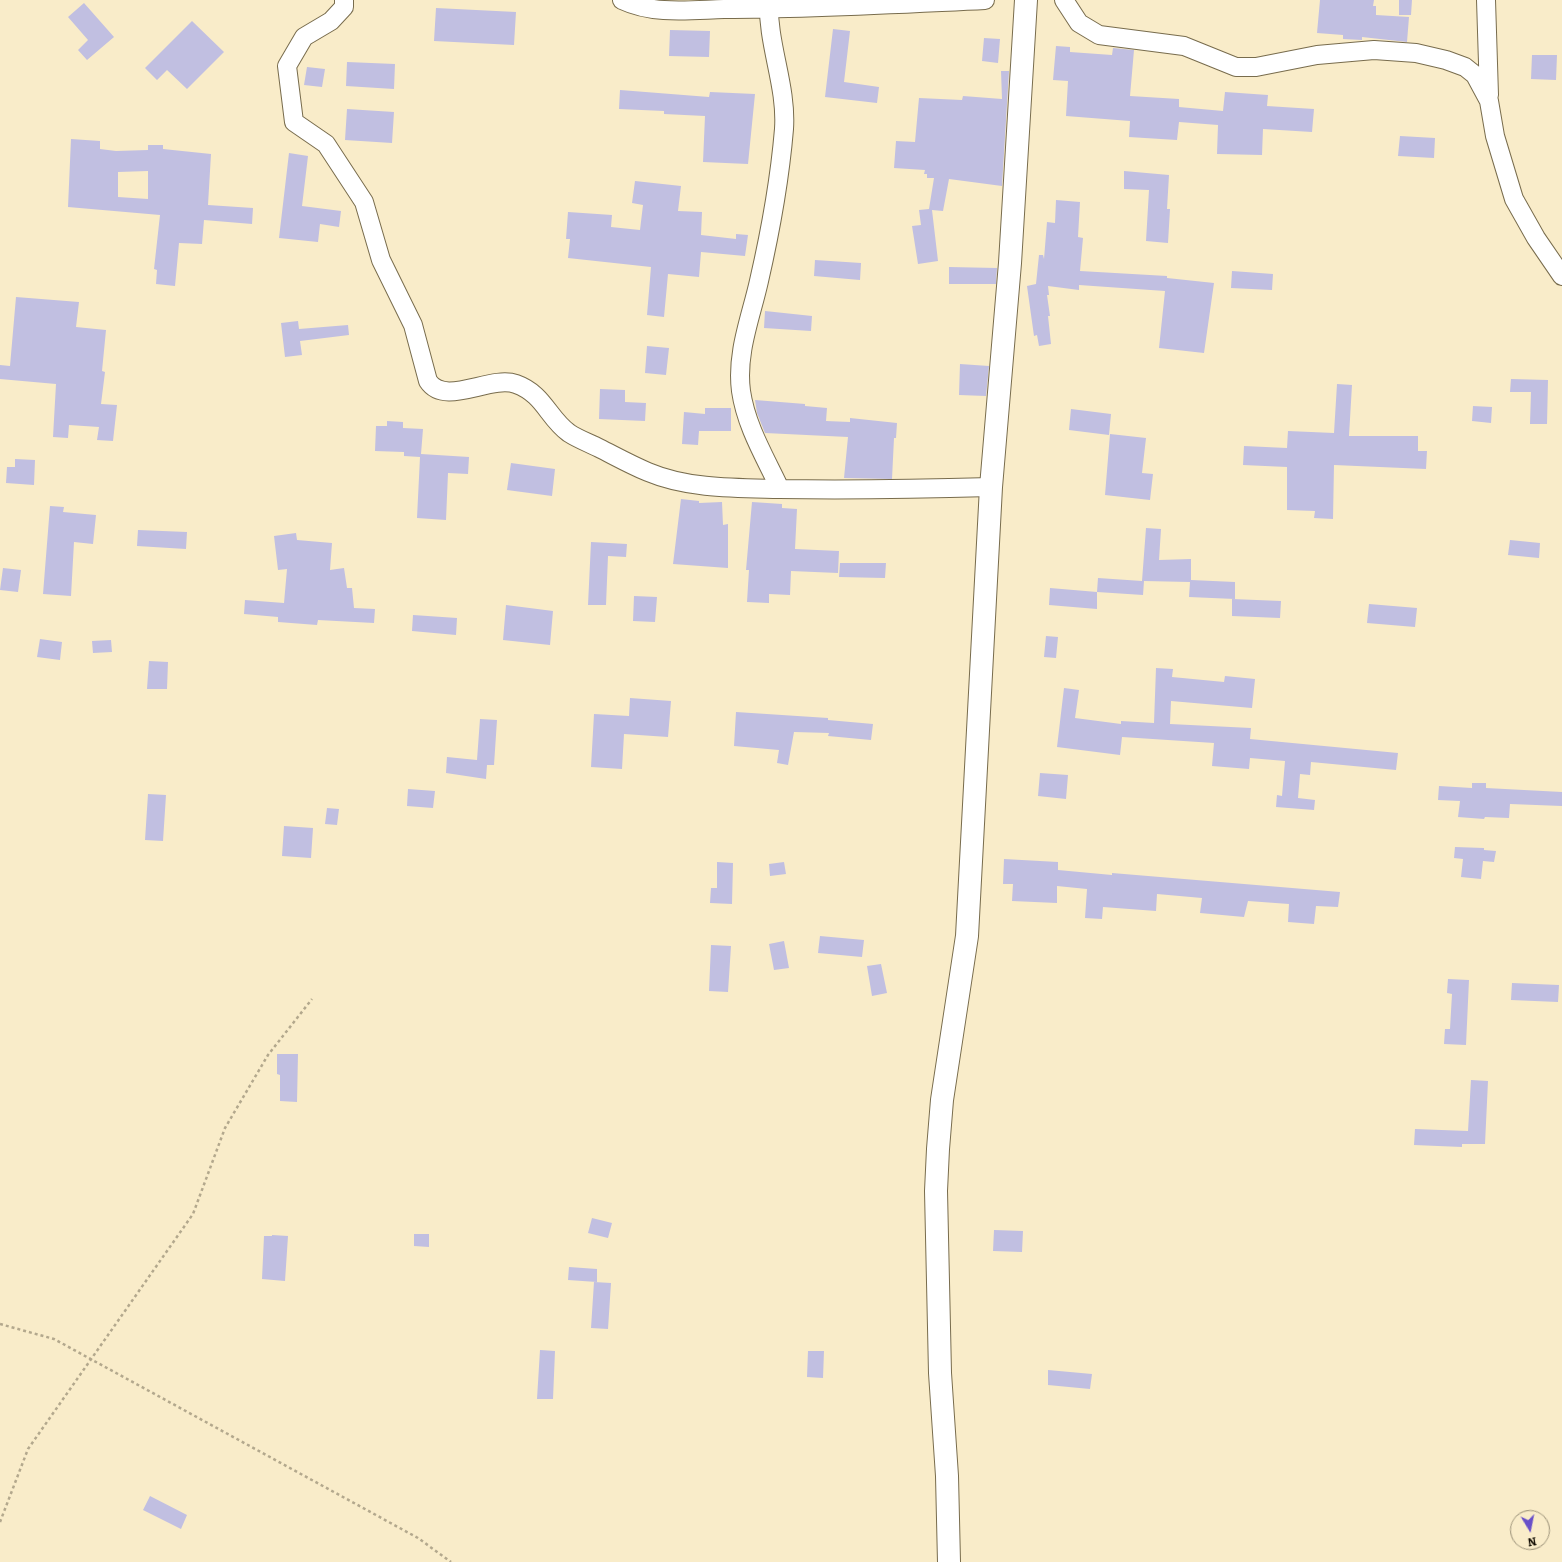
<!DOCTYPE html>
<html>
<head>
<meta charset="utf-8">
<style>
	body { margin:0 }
	#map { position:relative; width:1562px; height:1562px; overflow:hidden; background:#f9ecc9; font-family:Bitter,serif }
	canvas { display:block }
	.north { position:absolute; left:1510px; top:1510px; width:40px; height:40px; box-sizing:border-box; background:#f9ecc9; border:1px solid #9c9279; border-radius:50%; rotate:170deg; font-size:11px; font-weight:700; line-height:16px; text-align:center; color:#100b02 }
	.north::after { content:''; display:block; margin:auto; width:14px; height:18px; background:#6950c9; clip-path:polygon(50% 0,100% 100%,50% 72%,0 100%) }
</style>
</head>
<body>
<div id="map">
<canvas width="1562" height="1562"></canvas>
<div class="north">N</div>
</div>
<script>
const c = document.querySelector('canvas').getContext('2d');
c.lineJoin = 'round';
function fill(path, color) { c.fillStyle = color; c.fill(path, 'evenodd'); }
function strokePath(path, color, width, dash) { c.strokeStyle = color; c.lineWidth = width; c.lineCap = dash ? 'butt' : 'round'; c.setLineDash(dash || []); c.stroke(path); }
fill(new Path2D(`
	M1320,0h54l-1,6h3v9l33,2 -2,25 -45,-5v3l-19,-1v-4l-26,-2z
	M1399,0h13l-1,15h-12z
	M84,3l30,34 -27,23 -9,-10 10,-10 -20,-23z
	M436,8l80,4 -2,33 -80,-4z
	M192,21l32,31 -37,37 -20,-19 -10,10 -12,-12z
	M833,29l17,2 -6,51 35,5 -2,16 -52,-6z
	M670,30l40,1 -1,26 -40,-1z
	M984,38l16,1 -2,24 -16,-2z
	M1056,46l14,1v5l42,3 1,-7 21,2 -4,46 49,3v8l44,4 2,-19 43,3 -1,11 47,3 -2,23 -49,-3 -1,26 -45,-1 1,-29 -39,-3 -2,18 -48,-3 1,-16 -64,-5 2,-35 -15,-1z
	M1532,55h25l-1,25 -25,-1z
	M347,62l48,2 -1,25 -48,-3z
	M307,67l18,2 -3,18 -18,-2z
	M1001,71h8l-7,115 -53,-7 -6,32 -11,-1 6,51 -20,3 -6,-38 9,-1 -2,-15 10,-1 5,-31h-7v-4h-3l1,-4 -31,-2 2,-27 19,1 4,-44 43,2 1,-4 39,3z
	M620,90l89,7 1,-5 45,2 -7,70 -45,-2 2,-46 -41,-2v-3l-45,-2z
	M347,109l47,3 -2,31 -47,-3z
	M1400,136l35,2 -1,20 -36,-2z
	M71,139l29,2v8l16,2 32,-1v-5h15v4l48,5 -3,51 45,3 -1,16 -48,-4 -2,24 -23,-1 -4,43 -19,-2 1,-14 -3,-1 6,-54 -92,-8zM148,171v28l-30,-2v-25z
	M289,153l19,3 -6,50 39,5 -2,16 -19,-3 -2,18 -39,-4z
	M1124,171l45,4 -2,34h3l-2,34 -22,-2 3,-51 -25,-1z
	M635,181l46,5 -3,25 24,1 -1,23 35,4v-5l12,1 -3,21 -44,-4 -2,25 -31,-3 -4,43 -17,-2 4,-48 -83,-9 2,-19h-4l2,-27 44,3 -1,12 29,3 3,-25 -11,-2z
	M1056,200l24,2 -2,35 5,1 -3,33 87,5v2l47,5 -10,70 -45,-5 6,-57 -86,-6v5l-31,-4 1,9h-2l3,21h-2l3,28 -12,2 -2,-11 -3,1 -7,-50 9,-2 3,-29h4l1,4 3,-37 8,1z
	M815,260l46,3 -1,17 -46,-4z
	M949,267l48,1 -1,16h-47z
	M1232,271l41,3 -1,16 -41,-2z
	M16,297l63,5 -3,25 30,3 -4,41 3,1 -4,32 16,1 -4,36 -16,-1 2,-13 -30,-2 -1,13 -15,-1 3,-53 -56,-5v-14l10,1z
	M765,311l47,5 -1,15 -47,-3z
	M298,321l1,8 49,-4 1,10 -49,6 2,14 -17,2 -4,-34z
	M647,346l22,2 -3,27 -21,-2z
	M960,364l29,2 -3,30 -27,-1z
	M1511,379l37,1 -1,44h-17l1,-32h-21z
	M1337,384l15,1 -3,51h69v15h9l-1,18 -92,-4 -1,54 -19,-1 1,-7 -28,-1v-43l-44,-2 1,-19 43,2 1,-17 46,2z
	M600,389l25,1v12l21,1 -1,18 -46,-2z
	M755,400l50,4v2l22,2 -1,13 24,1v-4l47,5 -1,15h-2l-2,41 -48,-1 4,-41 -83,-4 -8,-20z
	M1473,406l19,1 -1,16 -19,-2z
	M705,408h26v23h-32l-1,14 -16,-1 2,-32 21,2z
	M1071,409l40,5 -2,21 -40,-5z
	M387,421l16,1v6l20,1 -2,25 48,3 -1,17 -20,-1 -2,47 -29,-2 3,-61 -16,-1v-4l-29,-1 1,-25h11z
	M1110,434l36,4 -4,35 11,1 -3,26 -45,-5z
	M15,459l20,1 -1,25 -28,-2 1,-16h8z
	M511,463l44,6 -3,27 -45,-6z
	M681,499l18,2v2l23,-1 1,23 5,-1v44l-55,-4z
	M752,502l30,2v4l15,1 -2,40 44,2 -1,22 -47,-2 -1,24 -21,-1v9l-22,-1 2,-32h-3z
	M50,506l14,1 -1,5 33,3 -3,29 -19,-2 -3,54 -28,-2z
	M1146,528l15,1 -2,31 32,-1v21l44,2v17l-46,-2 1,-15 -46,-1 -1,14 -46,-3 1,-14 44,3z
	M138,530l49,2 -1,17 -49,-3z
	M296,533l1,7 35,3 -2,27 14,-2 3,20h5l2,20 21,1 -1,14 -56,-3 -1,5 -39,-3v-5l-34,-3 1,-14 39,3 3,-34 -9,1 -4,-34z
	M1510,540l30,3 -1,15 -31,-3z
	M591,542l36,2 -1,13 -18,-1 -2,49h-18z
	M840,563h46l-1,15 -46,-1z
	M3,568l18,2 -3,22 -18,-2z
	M1050,588l47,4v17l-48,-4z
	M634,596l23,1 -2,25 -22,-1z
	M1232,599l49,2 -1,17 -48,-2z
	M1369,604l48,4 -2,19 -48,-4z
	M506,605l47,6 -3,34 -47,-5z
	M413,615l44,3 -1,17 -44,-4z
	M1046,636l12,1 -2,21 -12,-1z
	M40,639l22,3 -2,18 -23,-3z
	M111,640l1,12 -19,1 -1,-12z
	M149,661l19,1 -1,27h-20z
	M1156,668l17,1 -1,8 52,5 1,-6 30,3 -3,29 -81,-7 -1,23 81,4 -1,11 148,14 -2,17 -85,-8 -1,13 -10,-1 -2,24 17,2 -1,10 -38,-3 1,-12 5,1 3,-35 -35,-3 -1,11 -37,-3 2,-23 -92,-6 -2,18 -63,-8 7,-59 15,2 -4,28 46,6v-3l33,2z
	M630,698l41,3 -3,36 -44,-3 -2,35 -31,-2 3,-53 35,2z
	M736,712l92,6v2l45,4 -2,16 -43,-4 1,-3 -35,-1 -6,33 -11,-2 2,-13 -45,-4z
	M480,719l17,1 -3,45h-7l-1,14 -40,-6 1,-16 30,3z
	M1040,773l28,2 -2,24 -28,-3z
	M1472,783h14v5l76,4v14l-52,-2 -1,14 -24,-1 -1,2 -26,-2 2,-16 -22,-1 1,-14 33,2z
	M408,789l27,2 -2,17 -26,-2z
	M148,794l18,1 -3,46 -18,-1z
	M327,808l12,1 -2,16 -12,-1z
	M284,826l29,2 -2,30 -29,-2z
	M1455,847l29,1v2l12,1 -2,11 -11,-1 -2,18 -20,-2 2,-18 -9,-1z
	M1004,859l54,3v8l54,5v-2l228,19 -2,15 -22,-1 -2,18 -26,-2 1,-18 -41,-3 -4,16 -44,-4 2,-15 -45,-4 -1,17 -53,-4 -1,12 -17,-1 2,-29 -30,-3v17l-45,-2 1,-17h-10z
	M717,862l16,1 -1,41 -22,-1 1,-15h6z
	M784,862l2,12 -16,2 -1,-12z
	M820,936l44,4 -2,17 -44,-4z
	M784,941l5,27 -15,2 -5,-26z
	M711,945l20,1 -3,46 -19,-1z
	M881,964l6,29 -15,3 -5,-30z
	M1448,979l21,1 -3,65 -22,-1 1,-15h5l2,-35 -5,-1z
	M1512,983l47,2 -1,17 -47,-2z
	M277,1054h21l-1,48 -17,-1v-26l-3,-1z
	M1471,1080l17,1 -3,63h-23v3l-48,-2 1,-16 53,2z
	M592,1218l20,5 -4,15 -20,-5z
	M994,1230l29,1 -1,21 -29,-1z
	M414,1234h15v13l-15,-1z
	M272,1235l16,1 -3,45 -23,-2 2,-43h8z
	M569,1267l28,2v13l-29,-2z
	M594,1282l17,1 -3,46 -17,-1z
	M540,1350l15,1 -2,48h-16z
	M808,1351h16l-1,27 -16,-1z
	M1048,1370l44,4 -2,15 -42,-4z
	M150,1496l37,19 -6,14 -38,-19z`), '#c1bfe1');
const street = new Path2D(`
	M344,0v7l-13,14 -27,16 -17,29 7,56 32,22 38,58 17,58 32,65 15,56c17,26 62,-6 88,3 28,10 32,34 53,49 9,6 20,10 30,15 16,8 32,17 49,24 40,17 88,16 131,17 71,1 141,0 212,-2
	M622,0c32,15 68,10 102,9 87,0 174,-5 261,-9
	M769,0c-2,44 18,85 15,129 -4,48 -14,104 -25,152 -8,36 -23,72 -18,110 5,35 24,66 39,98
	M1064,0l15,23 20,12 85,11 52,21h20l61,-12 57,-5 42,3 30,7 19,7 10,8 14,26 6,35 19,63 22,39 26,38
	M1486,0l3,95`);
const secondary = new Path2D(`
	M949,1562l-2,-86 -7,-103 -4,-182 2,-42 4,-49 25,-164 24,-449 19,-224 16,-263`);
strokePath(street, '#786c4d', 20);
strokePath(secondary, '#786c4d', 24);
strokePath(new Path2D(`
	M0,1324l54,15 364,199 33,24
	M0,1522l28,-73 165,-235 32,-86 43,-73 44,-56`), '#b3a88d', 2.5, [3, 3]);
strokePath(street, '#fff', 18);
strokePath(secondary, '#fff', 22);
</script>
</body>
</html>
